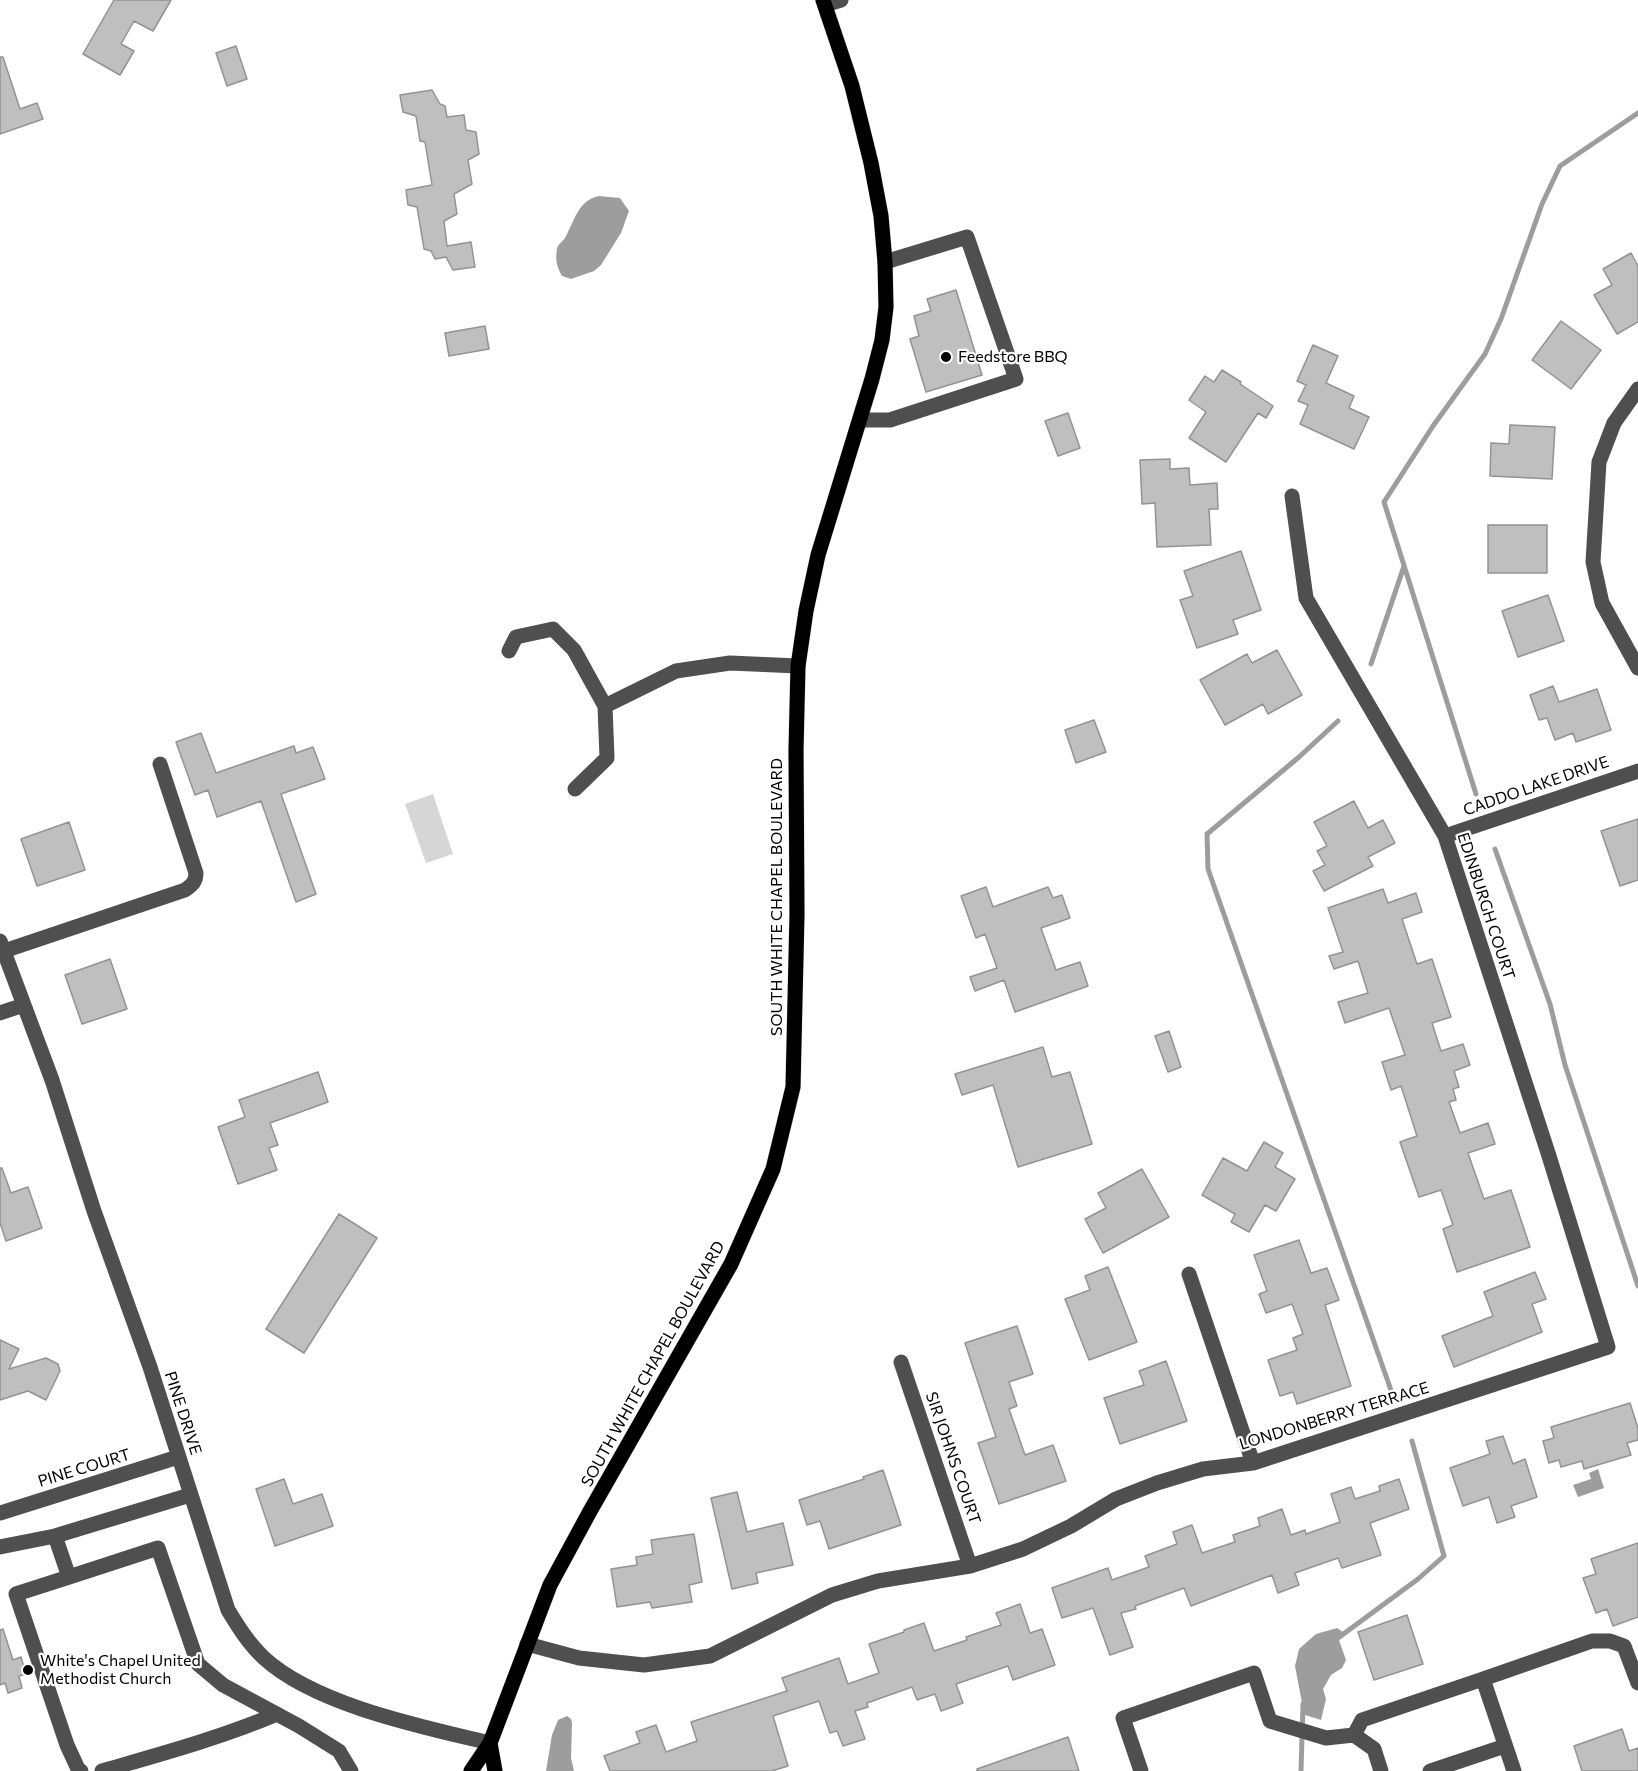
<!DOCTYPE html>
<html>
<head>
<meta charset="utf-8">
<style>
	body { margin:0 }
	canvas { display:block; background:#fff }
</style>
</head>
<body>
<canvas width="1638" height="1771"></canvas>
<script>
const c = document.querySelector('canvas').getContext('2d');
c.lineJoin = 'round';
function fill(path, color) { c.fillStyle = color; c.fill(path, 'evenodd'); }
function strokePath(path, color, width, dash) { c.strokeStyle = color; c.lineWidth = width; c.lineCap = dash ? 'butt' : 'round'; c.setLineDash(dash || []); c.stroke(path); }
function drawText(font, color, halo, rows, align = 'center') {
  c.font = font + ' Commissioner,sans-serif'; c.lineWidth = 4.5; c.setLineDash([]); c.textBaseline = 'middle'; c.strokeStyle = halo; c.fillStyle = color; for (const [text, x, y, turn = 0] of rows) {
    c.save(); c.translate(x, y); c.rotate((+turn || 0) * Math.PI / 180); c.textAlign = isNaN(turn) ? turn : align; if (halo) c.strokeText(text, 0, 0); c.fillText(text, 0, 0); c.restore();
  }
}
fill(new Path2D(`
	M433,794l20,60 -27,9 -21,-59z`), '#d6d6d6');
fill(new Path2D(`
	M599,196l21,2 9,13 -8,22 -20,32 -7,6 -23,8 -9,-3c-5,-9 -7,-16 -5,-27 1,-5 5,-7 8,-11 9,-16 13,-38 34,-42z
	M1598,1469l6,19 -26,9 -5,-12 18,-6 -2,-6z
	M1337,1628l6,4 -4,8 7,20 -4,8 -11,7 -8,14 3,10 -5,21 -19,-6v-11l-7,-37 4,-17 17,-15z
	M567,1716l4,3 1,4 -1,35 3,13h-28l6,-36 6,-15z`), '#9d9d9d');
strokePath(new Path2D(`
	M1371,664l33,-98
	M1338,721l-39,36 -92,77 1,35 185,527
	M1476,794l-92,-292 49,-76 52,-72 16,-35 41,-115 18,-38 78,-53
	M1495,849l55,155 15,61 73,221
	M1334,1641l84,-62 26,-23 -32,-115
	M1301,1771l2,-67`), '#9d9d9d', 5);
const building = new Path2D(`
	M114,0h57l-18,31 -19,-10 -13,23 13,7 -14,24 -37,-21z
	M236,46l11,33 -20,7 -11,-33z
	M0,57h3l17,52 17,-6 6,16 -43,15z
	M432,90l8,14 5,2 2,11 17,-2 2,15 10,2 3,22 -11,6 4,24 -18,10 3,20 -13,7 3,25 24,-4 4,25 -22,3 -7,-13 -11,2 -4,-8 -7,-2 -7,-42 -9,-2 -2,-15 26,-5 -7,-43 -5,-1 -4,-25 -13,-4 -3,-17z
	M1631,253l7,13v56l-21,12 -23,-39 18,-10 -9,-16z
	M956,290l26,85 -56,17 -16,-53 9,-3 -5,-20 17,-5 -4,-12z
	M1561,321l40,29 -30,39 -39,-29z
	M485,326l4,23 -40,7 -4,-23z
	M1313,345l25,11 -12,27 28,13 -5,12 20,9 -15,32 -54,-25 8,-19 -10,-4 8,-16 -9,-4z
	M1222,370l19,12 -1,2 33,22 -7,12 -8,-5 -32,49 -37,-24 17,-26 -17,-12 16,-24 9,6z
	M1068,413l12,35 -22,8 -13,-35z
	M1510,425l45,2 -3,52 -62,-3 1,-33 18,1z
	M1170,459v10l19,-1 1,17 27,-2 1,26h-9l2,36 -54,2 -2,-44 -13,1 -2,-44z
	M1488,525h59v48h-59z
	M1241,551l20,59 -28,10 5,14 -41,14 -17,-48 13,-4 -9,-25z
	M1548,595l16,46 -46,16 -16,-46z
	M1277,650l25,45 -34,19 -5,-10 -38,21 -25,-45 47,-26 5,9z
	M1553,686l6,16 38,-13 14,41 -35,12 -3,-9 -18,7 -8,-22 -8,2 -9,-25z
	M1094,720l12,32 -30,11 -11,-33z
	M201,733l15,40 78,-27 2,7 17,-6 12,32 -44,15 35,100 -20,8 -35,-101 -44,16 -9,-27 -13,5 -19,-53z
	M1354,801l14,27 15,-8 12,23 -27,14 5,9 -49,25 -11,-20 12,-6 -8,-14 10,-5 -13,-24z
	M1638,819v61l-18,6 -19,-55z
	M69,822l16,48 -48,16 -16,-47z
	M986,887l7,20 55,-20 5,11 9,-3 8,23 -29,10 15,42 24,-8 8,24 -73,26 -11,-32 -29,11 -5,-14 27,-9 -12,-34 -9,4 -15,-42z
	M1383,889l5,14 28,-10 6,19 -20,7 15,45 15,-5 19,58 -19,6 9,28 22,-7 7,21 -16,6 5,16 -6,2 3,11 -7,2 11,31 28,-10 7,21 -27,9 16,46 27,-9 19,57 -73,25 -14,-43 10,-4 -12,-35 -22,7 -19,-55 17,-6 -16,-50 -10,4 -9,-28 23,-7 -16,-47 -44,15 -7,-21 30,-9 -10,-32 -24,8 -5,-13 14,-4 -15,-44z
	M110,959l17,50 -45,15 -17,-49z
	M1169,1031l12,36 -13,5 -13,-36z
	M1043,1047l9,30 18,-5 22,72 -74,23 -25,-82 -31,10 -7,-21z
	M318,1072l10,30 -58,21 8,22 -9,3 8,22 -39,14 -20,-57 27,-10 -6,-17z
	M1264,1142l19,11 -8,14 20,12 -19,32 -11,-6 -16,27 -18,-10 4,-8 -33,-19 21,-37 24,13z
	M0,1168h2l9,25 17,-6 14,41 -36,13 -6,-18z
	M1142,1169l27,48 -66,36 -18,-34 21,-11 -8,-15z
	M339,1214l38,24 -73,115 -38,-24z
	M1299,1240l12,33 16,-5 12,32 -14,5 26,81 -54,18 -4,-12 -13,4 -12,-36 29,-10 -4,-12 10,-4 -11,-30 -26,9 -7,-19 8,-3 -13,-36z
	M1108,1267l29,75 -48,18 -24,-61 25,-9 -5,-14z
	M1535,1272l11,27 -14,5 10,28 -88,35 -12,-31 51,-20 -9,-24z
	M1017,1326l16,48 -24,8 8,24 -8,3 16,46 28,-10 13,36 -67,23 -21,-61 18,-6 -31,-94z
	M0,1340l19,9 -10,20 37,-11 12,6 2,7 -14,29 -18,-9 -28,9z
	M1166,1361l21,60 -67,23 -16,-46 40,-13 -5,-14z
	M1630,1403l8,25v12l-11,3 4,12 -47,14 -2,-8 -21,6 -2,-7 -10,3 -6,-22 11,-3 -3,-11z
	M1503,1436l10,28 12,-5 12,38 -26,9 4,11 -18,6 -8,-26 -26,9 -13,-38 40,-14 -4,-13z
	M883,1470l18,55 -72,24 -9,-28 -13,4 -8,-25 65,-21 -1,-2z
	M284,1479l9,25 29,-10 11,32 -58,20 -19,-57z
	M1399,1479l10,30 -39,14 11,32 -39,13 -4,-10 -43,15 4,12 -21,8 -6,-18 -81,31 -7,-18 -49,18 1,3 -15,4 12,34 -23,8 -17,-47 -31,10 -10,-30 56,-20 4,12 37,-13 -4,-11 32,-12 -4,-12 19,-7 10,28 33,-11 -2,-7 27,-9 -2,-8 24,-9 9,26 14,-5 1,4 34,-12 -9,-28 20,-7 4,12 25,-8 -1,-5z
	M737,1492l10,40 36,-9 10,42 -37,8 2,10 -26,6 -21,-91z
	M694,1534l8,48 -13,3 3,17 -40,6 -2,-6 -33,5 -6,-38 26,-4 -1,-8 17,-3 -2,-14z
	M1638,1543v74l-25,9 -6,-17 -11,4 -13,-35 13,-4 -5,-15z
	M1020,1604l10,29 12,-4 13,36 -42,15 -5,-14 -52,18 7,19 -22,8 -6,-17 -18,6 -5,-13 -45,16 1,4 -13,4 10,28 -22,7 -6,-15 -7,2 -11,-32 -46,15 15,50 -16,5h-162l-6,-15 36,-13 -4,-11 20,-7 10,27 31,-11 -6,-19 96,-31 -5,-13 57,-20 9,26 31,-11 -10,-29 35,-12v-2l20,-7 10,28 33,-11 -1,-3 35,-12 -5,-12z
	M1407,1615l16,49 -49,16 -16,-48z
	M3,1629l10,31 8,-3 5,17 -7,2 3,12 -14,5 -3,-10 -5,2v-55z
	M1622,1729l7,22 9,-3v23h-56l-8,-25z
	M1068,1737l11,34h-102v-2z`);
fill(building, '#bfbfbf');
strokePath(building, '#939393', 1.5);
const major = new Path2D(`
	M490,1743l5,28
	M471,1771l19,-28 60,-158 39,-72 142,-249 42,-95 20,-82 4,-173 -1,-164 2,-84 8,-55 12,-56 54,-176 10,-39 4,-33 -1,-45 -4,-46 -10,-53 -19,-77 -29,-86`);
strokePath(major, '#dbdbdb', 16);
strokePath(new Path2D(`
	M825,5l16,-5
	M1638,389l-24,34 -15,39 -6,100 9,41 36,65
	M860,420h30l126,-41 -49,-142 -82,25
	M509,651l7,-14 37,-8 21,21 31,56 2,52 -32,31
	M605,706l71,-35 54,-8 68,3
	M1445,836l193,-65
	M0,941l52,139 42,131 56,156 78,243c11,18 21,34 36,48 51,47 159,69 226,85
	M4,951l181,-61c7,-5 11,-8 11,-17l-36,-109
	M0,1013l24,-8
	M1189,1274l64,189
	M901,1362l69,204
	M0,1513l178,-56
	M55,1536l14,41 89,-29 40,116 25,21 76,41 40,25 12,20
	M0,1547l55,-11 135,-41
	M69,1577l-53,17 51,151 12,26h2
	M527,1644l52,14 65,7 66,-9 122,-61 46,-14 92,-15 53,-17 48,-23 45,-27 41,-16 46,-14 50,-6 355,-116 -59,-191 -104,-320 -139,-238 -14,-102
	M1354,1735l8,-15 121,-41
	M102,1771c59,-17 118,-33 175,-57
	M1141,1771l-18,-53 131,-45 16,48 56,17 28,-3 20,14 7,22
	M1430,1771l75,-25
	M1514,1771l-31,-92 109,-38h18l14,5 14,37`), '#4f4f4f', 15);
strokePath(major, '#000', 15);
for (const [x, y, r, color] of [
	[946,357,6,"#000"],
	[28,1670,6,"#000"]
]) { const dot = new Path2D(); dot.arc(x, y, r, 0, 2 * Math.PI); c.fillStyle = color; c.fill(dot); strokePath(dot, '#fff', 2); }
drawText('16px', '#000', '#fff', [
	["Feedstore BBQ",958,357],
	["White's Chapel United",40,1661],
	["Methodist Church",40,1679]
], 'left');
drawText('16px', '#000', '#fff', [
	["CADDO LAKE DRIVE",1536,786,-19],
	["SOUTH WHITE CHAPEL BOULEVARD",777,897,-90],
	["EDINBURGH COURT",1486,906,72],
	["SOUTH WHITE CHAPEL BOULEVARD",653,1364,-61],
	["PINE DRIVE",183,1413,72],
	["LONDONBERRY TERRACE",1334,1416,-17],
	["SIR JOHNS COURT",953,1458,71],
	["PINE COURT",84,1468,-17]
]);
</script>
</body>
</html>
